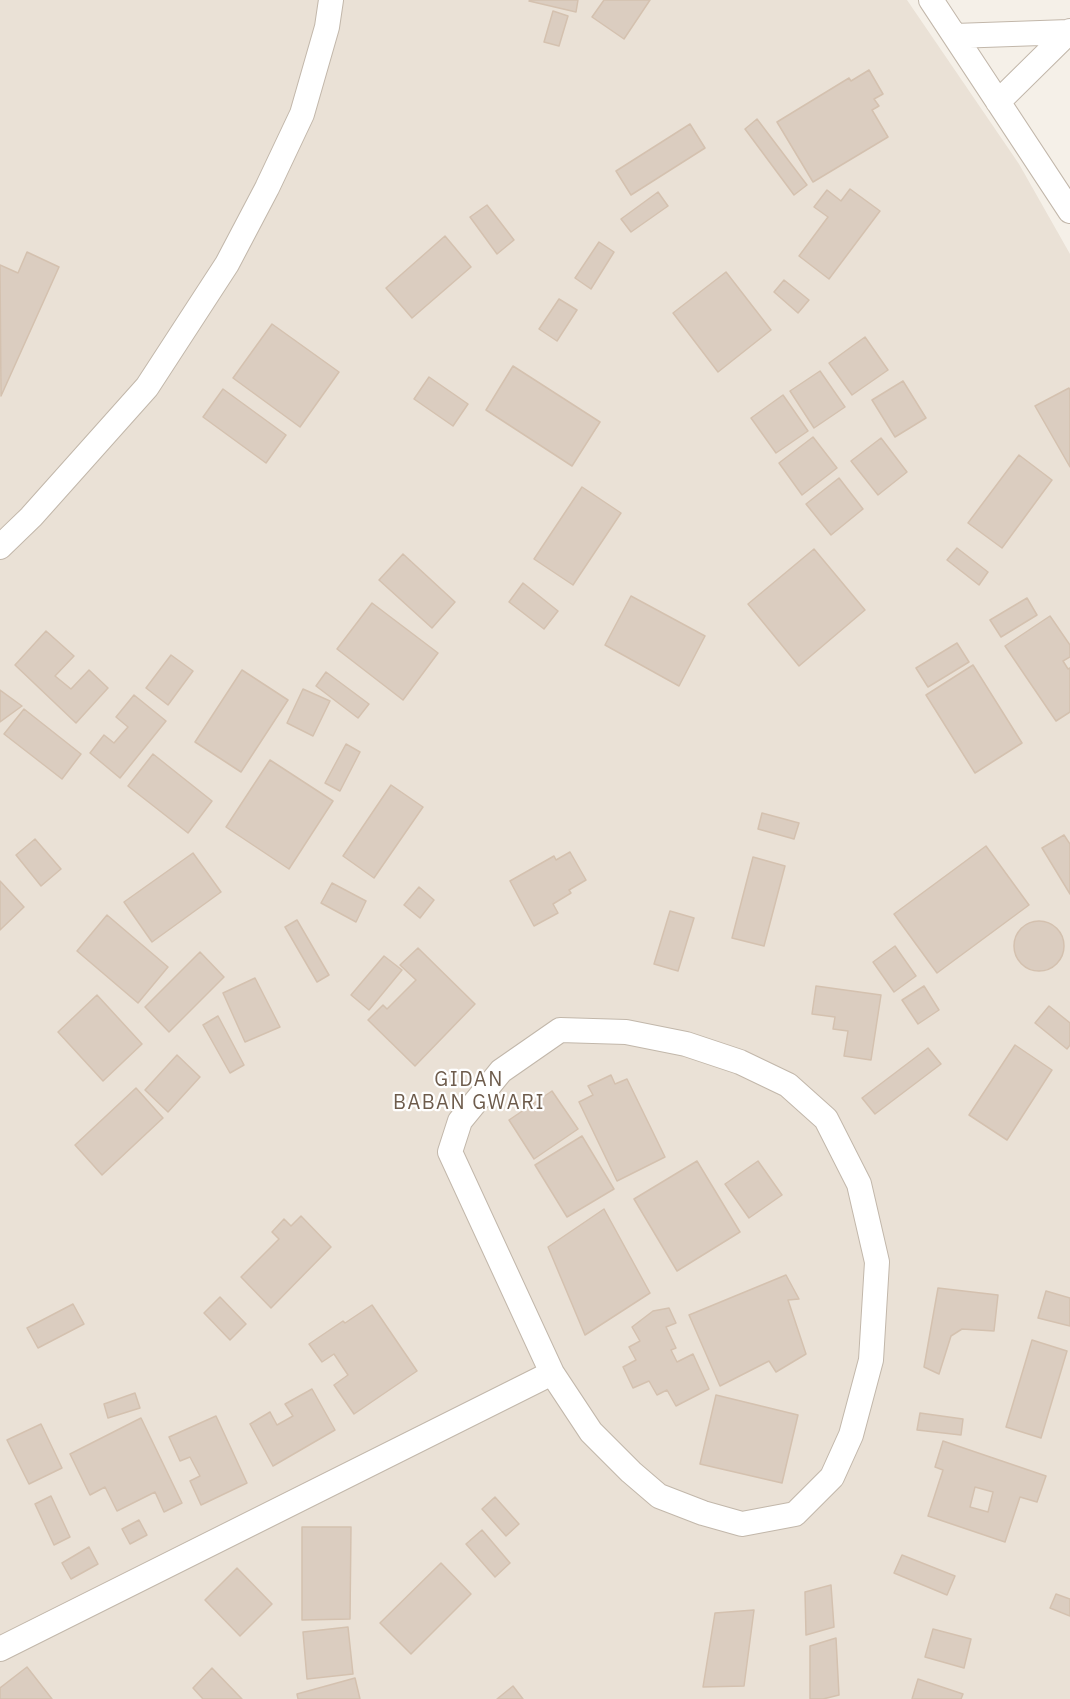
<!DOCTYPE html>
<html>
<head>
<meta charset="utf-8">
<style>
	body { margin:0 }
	canvas { display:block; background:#f5f0e8 }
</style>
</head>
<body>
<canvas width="1070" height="1699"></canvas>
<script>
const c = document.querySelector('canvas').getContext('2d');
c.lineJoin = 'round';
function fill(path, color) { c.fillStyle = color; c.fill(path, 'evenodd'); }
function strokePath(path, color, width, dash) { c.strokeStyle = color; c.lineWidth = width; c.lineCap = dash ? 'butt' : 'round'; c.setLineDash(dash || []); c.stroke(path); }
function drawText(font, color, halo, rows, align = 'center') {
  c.font = font + ' "IBM Plex Sans",sans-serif'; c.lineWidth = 4.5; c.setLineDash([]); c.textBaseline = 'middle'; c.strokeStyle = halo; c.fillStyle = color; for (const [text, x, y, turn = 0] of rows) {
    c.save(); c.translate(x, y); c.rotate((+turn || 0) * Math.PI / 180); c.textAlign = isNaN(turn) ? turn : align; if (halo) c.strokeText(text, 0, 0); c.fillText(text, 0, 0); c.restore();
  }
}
fill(new Path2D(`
	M0,0h907l112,164 51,90v1445h-1070z`), '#eae1d6');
const building = new Path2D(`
	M530,0h48l-2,12 -47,-11z
	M604,0h46l-26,39 -32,-22z
	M553,11l15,5 -9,30 -15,-4z
	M869,70l14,24 -9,5 5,7 -7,4 16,27 -75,45 -36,-60 72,-44 2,3z
	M757,119l50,66 -13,10 -49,-66z
	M690,124l15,24 -74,47 -15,-24z
	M850,189l30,22 -51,68 -30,-23 29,-39 -14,-10 13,-17 14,11z
	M658,192l10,14 -37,26 -10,-13z
	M487,205l27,35 -17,14 -27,-37z
	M445,236l26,31 -59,51 -26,-30z
	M599,242l15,10 -23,37 -16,-11z
	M27,252l32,15 -58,129 -1,-131 18,8z
	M726,272l45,58 -53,42 -45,-59z
	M784,280l25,20 -11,13 -24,-21z
	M559,299l18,11 -20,31 -18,-12z
	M272,324l67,48 -39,55 -67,-49z
	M865,337l23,33 -36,25 -23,-32z
	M513,366l87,56 -28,44 -86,-56z
	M820,371l25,36 -31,21 -24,-37z
	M429,377l39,27 -15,22 -39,-27z
	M903,381l23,37 -31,19 -23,-37z
	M1069,388l1,2v77l-35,-61z
	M223,389l63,46 -20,28 -63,-46z
	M783,395l25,36 -32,22 -25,-35z
	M813,437l24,31 -35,27 -23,-32z
	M881,438l26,34 -29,23 -27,-34z
	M1019,455l33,25 -50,68 -34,-25z
	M839,478l24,31 -32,26 -25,-31z
	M582,487l39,26 -48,72 -39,-26z
	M957,548l31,24 -9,13 -32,-25z
	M814,549l51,61 -66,56 -51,-62z
	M403,554l52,48 -23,26 -53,-48z
	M523,583l35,28 -14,18 -35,-27z
	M631,596l74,40 -26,50 -74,-41z
	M1027,598l10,17 -36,22 -11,-17z
	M372,603l66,50 -35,47 -66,-51z
	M1050,616l20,29v12l-7,4 5,8 2,-1v44l-14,9 -51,-75z
	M46,631l28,25 -19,20 16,13 18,-19 19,18 -32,35 -61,-58z
	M957,643l12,19 -41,25 -12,-19z
	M171,655l22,16 -25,34 -22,-17z
	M973,665l49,78 -47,30 -49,-78z
	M242,670l46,30 -47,72 -46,-30z
	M326,672l43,32 -11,14 -42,-32z
	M303,689l27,12 -17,35 -26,-13z
	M0,690l22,16 -22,16z
	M134,695l32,26 -46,57 -30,-25 14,-18 10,8 14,-16 -12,-10z
	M24,709l57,45 -19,25 -58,-45z
	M346,744l14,8 -20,39 -15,-8z
	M153,754l59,47 -24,32 -60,-47z
	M270,760l63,41 -44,68 -63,-42z
	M391,785l32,22 -49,71 -31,-22z
	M762,813l37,10 -5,16 -36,-10z
	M1064,835l6,9v50l-28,-46z
	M35,839l26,30 -20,17 -25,-31z
	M986,846l43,59 -92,68 -43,-59z
	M570,852l16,28 -17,10 2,3 -18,11 5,9 -24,13 -24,-45 44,-25 2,4z
	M193,853l28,39 -69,50 -28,-40z
	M753,857l32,9 -21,80 -32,-8z
	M0,881l24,26 -24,23z
	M332,883l34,18 -10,21 -35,-19z
	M419,887l15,13 -14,18 -16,-13z
	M670,911l24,7 -16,53 -24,-7z
	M107,915l61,52 -30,36 -61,-52z
	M297,920l32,55 -12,7 -32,-55z
	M1014 946a25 25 0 1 1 50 0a25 25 0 1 1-50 0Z
	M895,946l21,30 -22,16 -21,-30z
	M418,948l57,56 -60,62 -47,-46 15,-15 4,4 29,-29 -16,-15z
	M200,952l24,25 -55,55 -24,-25z
	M384,956l18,14 -33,40 -18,-15z
	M255,978l25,49 -35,15 -22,-49z
	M816,986l65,9 -10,65 -27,-4 4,-25 -15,-2 2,-12 -23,-3z
	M924,986l15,24 -21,14 -16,-24z
	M97,995l45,49 -39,37 -45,-49z
	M1049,1006l21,17v22l-3,4 -32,-26z
	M218,1016l26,49 -14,8 -27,-48z
	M1015,1045l37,25 -45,70 -38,-25z
	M928,1048l13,16 -66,50 -13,-16z
	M177,1055l23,22 -32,35 -23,-22z
	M611,1075l4,9 12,-5 38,78 -48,24 -38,-79 14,-7 -5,-9z
	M136,1088l27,30 -61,57 -27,-30z
	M552,1091l26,38 -44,30 -25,-39z
	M582,1136l32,53 -47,28 -32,-52z
	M697,1161l43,71 -63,39 -43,-72z
	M758,1161l24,34 -33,23 -24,-34z
	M604,1209l46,84 -65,42 -37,-88z
	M301,1216l30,31 -60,61 -30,-31 38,-38 -7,-7 12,-13 7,7z
	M786,1275l13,24 -11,1 18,54 -30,18 -7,-11 -49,25 -31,-71z
	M938,1288l60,7 -4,36 -32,-2 -11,7 -12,38 -15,-7z
	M1046,1291l24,7v28l-32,-8z
	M220,1297l26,27 -16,16 -26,-27z
	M73,1304l11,20 -46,24 -11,-20z
	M372,1305l45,66 -63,43 -20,-29 14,-10 -14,-21 -12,8 -13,-18 34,-23 2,2z
	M669,1308l7,15 -10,4 10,21 -5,2 6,12 16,-8 16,35 -33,17 -9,-16 -10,5 -8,-14 -16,7 -10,-21 13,-7 -7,-13 11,-6 -8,-14 21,-16z
	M1032,1340l35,11 -26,87 -35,-11z
	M312,1389l23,41 -62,36 -23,-42 20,-12 7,13 16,-9 -8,-12z
	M135,1393l5,15 -32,10 -4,-14z
	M716,1395l82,20 -16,68 -82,-19z
	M920,1413l43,6 -2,16 -44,-5z
	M216,1416l31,67 -46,22 -11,-24 10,-5 -10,-19 -10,4 -11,-24z
	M141,1418l41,85 -18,9 -9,-20 -38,19 -12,-24 -15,8 -20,-41z
	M41,1424l21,44 -33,16 -22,-44z
	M943,1441l103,35 -9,26 -17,-5 -15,45 -77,-26 15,-46 -8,-3zM975,1487l18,5 -5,20 -18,-5z
	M51,1496l19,41 -16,8 -19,-41z
	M495,1497l24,27 -13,12 -24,-27z
	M139,1520l8,15 -17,9 -8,-15z
	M302,1527h49l-1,92 -48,1z
	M482,1530l28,33 -15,14 -29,-33z
	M89,1547l9,17 -27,15 -9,-16z
	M902,1555l53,21 -8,19 -53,-22z
	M441,1563l30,31 -60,60 -31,-31z
	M237,1568l35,36 -32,32 -35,-36z
	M831,1585l3,42 -28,8 -1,-43z
	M1056,1594l14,5v17l-20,-8z
	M754,1610l-10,76 -41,1 12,-74z
	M348,1627l5,47 -46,5 -4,-47z
	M933,1629l38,10 -7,29 -39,-11z
	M836,1638l3,57 -16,4h-13v-53z
	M27,1667l25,32h-52v-11z
	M212,1668l30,31h-39l-10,-11z
	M355,1678l5,21h-62l-1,-5z
	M918,1679l45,15 -2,5h-49z
	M513,1686l10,13h-26z`);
fill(building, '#dbcdc0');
strokePath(building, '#d4c1af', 1.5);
const minor = new Path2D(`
	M931,0l139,211
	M955,36l114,-4
	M998,102l72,-71
	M0,547l31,-30 116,-130 80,-123 40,-76 35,-74 25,-87 4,-27
	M560,1030l66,2 60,12 54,18 48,23 38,34 33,65 18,78 -6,98 -20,75 -19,42 -37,37 -53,10 -39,-11 -44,-17 -28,-24 -40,-40 -39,-59 -102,-221 10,-31 41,-50z
	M0,1649l552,-276`);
strokePath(minor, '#c2b7aa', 26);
strokePath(minor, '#fff', 24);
c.letterSpacing = '1.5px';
drawText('20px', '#6e5c4c', '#fff', [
	["GIDAN",469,1080],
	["BABAN GWARI",469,1103]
]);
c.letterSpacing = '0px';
</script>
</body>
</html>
